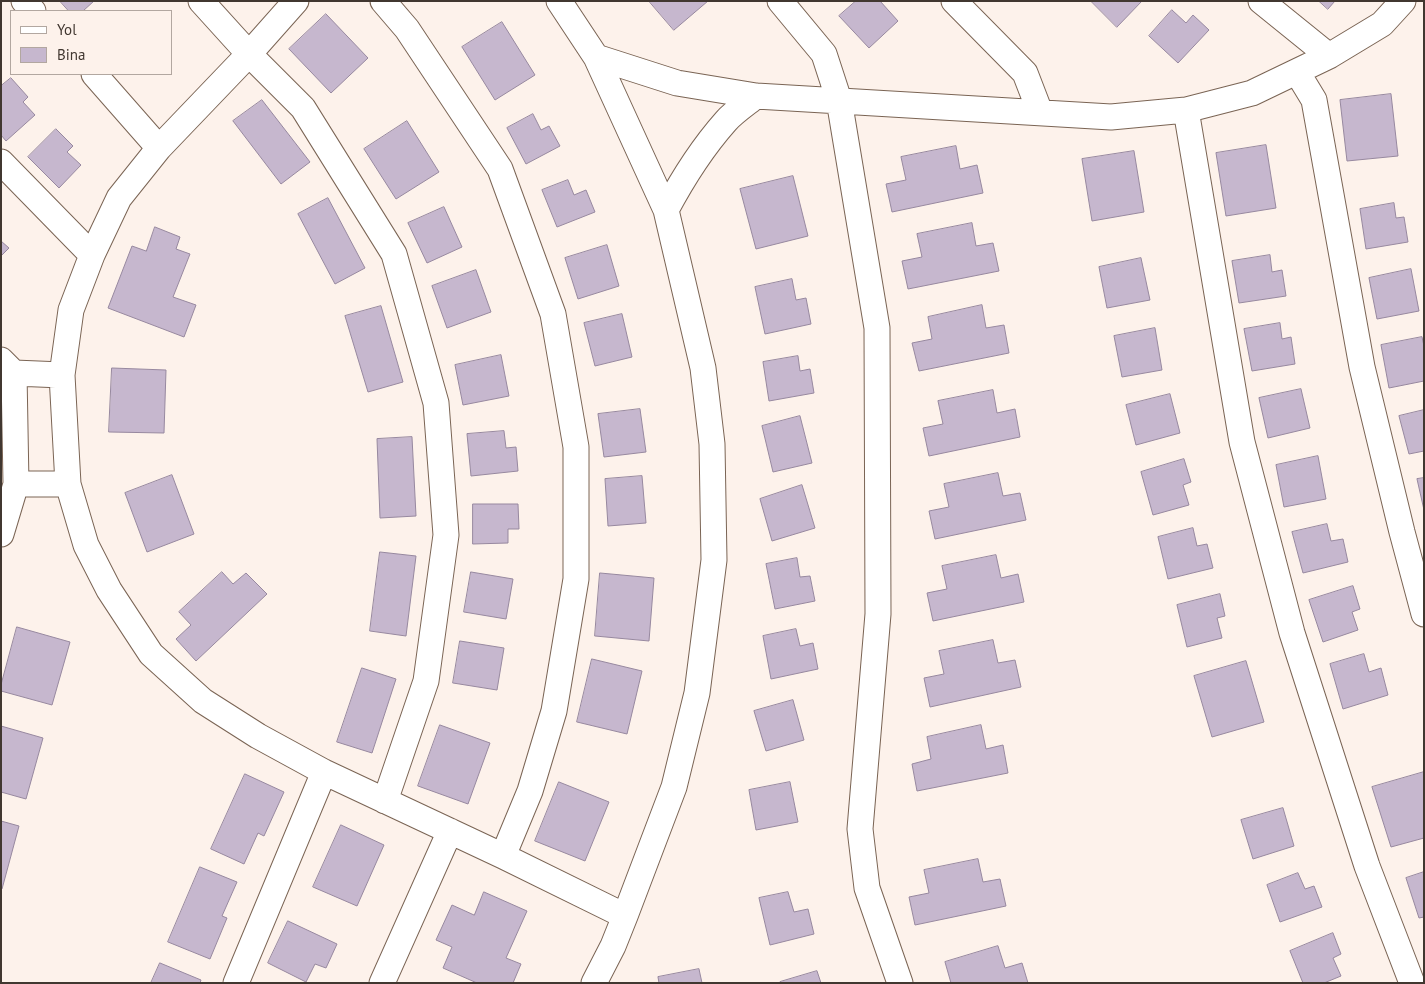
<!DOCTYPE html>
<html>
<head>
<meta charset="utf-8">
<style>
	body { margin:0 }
	#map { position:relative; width:1425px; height:984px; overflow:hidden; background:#fdf2eb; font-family:"PT Sans",sans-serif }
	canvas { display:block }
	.frame { position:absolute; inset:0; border:2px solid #413730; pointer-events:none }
	.legend { position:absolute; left:10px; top:10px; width:162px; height:65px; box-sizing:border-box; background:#fdf2eb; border:1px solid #b2a7a0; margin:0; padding:6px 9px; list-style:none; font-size:15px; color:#413730 }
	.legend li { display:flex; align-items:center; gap:10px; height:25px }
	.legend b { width:25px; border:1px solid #b2a7a0 }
</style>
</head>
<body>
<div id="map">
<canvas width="1425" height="984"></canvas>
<div class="frame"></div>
<ul class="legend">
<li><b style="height:6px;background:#fff"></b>Yol</li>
<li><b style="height:14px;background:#c6b7ce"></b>Bina</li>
</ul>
</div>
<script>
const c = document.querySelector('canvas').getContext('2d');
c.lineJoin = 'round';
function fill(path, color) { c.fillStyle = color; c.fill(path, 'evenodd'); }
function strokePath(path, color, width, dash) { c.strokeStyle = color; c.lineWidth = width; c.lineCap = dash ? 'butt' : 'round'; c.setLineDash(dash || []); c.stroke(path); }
const building = new Path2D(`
	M60,1h34l-11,10h-14z
	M649,1h59l-34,29z
	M856,1h24l18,20 -29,27 -30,-32z
	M1091,1h51l-25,26z
	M1319,1h16l-7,8z
	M1172,10l14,13 7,-8 16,15 -31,33 -29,-27z
	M326,14l42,44 -37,35 -42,-44z
	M502,22l33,53 -40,25 -33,-53z
	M11,78l17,19 -5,5 12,13 -29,26 -5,-6v-49z
	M1391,94l7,62 -51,5 -7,-61z
	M262,100l48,62 -29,22 -48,-63z
	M533,114l8,16 8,-4 11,20 -34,18 -19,-36z
	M407,121l32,51 -43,27 -32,-50z
	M56,129l17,17 -6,6 14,13 -22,23 -31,-31z
	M1266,145l10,63 -50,8 -10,-63z
	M956,146l4,23 17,-4 6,28 -91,19 -6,-28 20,-4 -5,-23z
	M1134,151l10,61 -52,9 -10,-62z
	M793,176l15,60 -52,13 -16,-60z
	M568,180l6,15 12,-5 9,22 -38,15 -15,-37z
	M328,198l37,70 -30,16 -37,-70z
	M1394,203l2,15 8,-1 4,25 -42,7 -6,-40z
	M444,207l18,40 -35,16 -19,-40z
	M972,223l4,23 17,-3 6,28 -91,18 -6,-28 20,-4 -5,-23z
	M155,227l25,10 -4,12 14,5 -17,43 23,8 -12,32 -76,-29 24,-62 14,5z
	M1,241l8,7 -8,8z
	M607,245l12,41 -41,13 -13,-41z
	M1270,255l2,17 10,-2 4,26 -47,7 -7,-42z
	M1141,258l9,42 -43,8 -8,-41z
	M1411,269l8,42 -42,8 -8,-41z
	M476,270l15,42 -44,16 -15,-42z
	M792,279l4,21 10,-2 5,26 -46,10 -10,-47z
	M982,305l4,23 18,-3 5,28 -90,18 -7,-28 20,-4 -4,-22z
	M381,306l22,76 -35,10 -23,-76z
	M622,314l10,43 -37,9 -11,-43z
	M1280,323l2,16 9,-2 4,27 -43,7 -8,-42z
	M1155,328l7,42 -40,7 -8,-41z
	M1422,337l2,9v35l-35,7 -8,-43z
	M501,355l8,41 -46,9 -8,-40z
	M798,356l2,15 10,-2 4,24 -45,8 -6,-39z
	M112,368l54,2 -2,63 -55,-1z
	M1301,389l9,39 -42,10 -9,-40z
	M993,390l4,23 18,-4 5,28 -91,19 -6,-28 20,-4 -5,-23z
	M1170,394l10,39 -44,12 -10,-40z
	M640,409l6,43 -42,5 -6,-43z
	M1424,410v41l-15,3 -10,-38z
	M800,416l12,47 -39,9 -11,-46z
	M504,431l2,17 10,-1 2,24 -47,5 -4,-42z
	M412,437l4,79 -36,2 -3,-79z
	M1318,456l8,43 -42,8 -8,-42z
	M1184,459l7,23 -8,3 6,20 -36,10 -12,-43z
	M998,473l5,23 17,-3 6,27 -91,19 -6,-28 20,-4 -5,-23z
	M172,475l22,59 -47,18 -22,-59z
	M642,476l4,47 -38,3 -3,-47z
	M1424,478v32l-7,-31z
	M802,485l13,43 -43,13 -12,-42z
	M473,504h45l1,25h-11v14l-35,1z
	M1327,524l4,17 12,-2 5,23 -45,11 -11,-41z
	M1193,528l4,18 10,-2 6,24 -45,11 -10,-42z
	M380,552l36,4 -10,80 -36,-5z
	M996,555l5,23 17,-4 6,28 -91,19 -6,-28 20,-4 -5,-23z
	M797,558l3,19 10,-1 5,25 -40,8 -9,-45z
	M222,572l11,12 13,-11 21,21 -71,67 -20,-22 15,-14 -12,-13z
	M471,572l42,7 -7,40 -42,-7z
	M600,573l54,5 -5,63 -54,-5z
	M1353,586l7,23 -8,3 6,18 -35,12 -14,-42z
	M1220,594l5,22 -8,2 5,20 -35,9 -10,-42z
	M17,627l53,15 -18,63 -51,-14v-6z
	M796,629l4,17 13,-3 5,26 -47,10 -8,-43z
	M993,640l5,23 17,-3 6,27 -91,20 -6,-29 20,-4 -5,-23z
	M460,641l44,7 -7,42 -44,-7z
	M1364,654l5,18 12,-4 7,27 -45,14 -13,-45z
	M592,659l50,12 -15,63 -50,-12z
	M1246,661l18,61 -52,15 -18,-61z
	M362,668l34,11 -24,74 -35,-11z
	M793,700l11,40 -38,11 -12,-40z
	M440,725l50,18 -22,61 -50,-18z
	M981,725l5,24 17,-4 5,28 -91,18 -5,-27 19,-5 -4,-22z
	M1,726l42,12 -17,61 -25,-7z
	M1424,772v66l-33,9 -19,-60z
	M245,774l39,18 -20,44 -6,-3 -14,31 -33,-15z
	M559,782l50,20 -24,59 -50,-20z
	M790,782l8,40 -42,8 -7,-40z
	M1283,808l11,38 -41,13 -12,-39z
	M1,821l18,5 -17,63h-1z
	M341,825l43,20 -27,61 -44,-19z
	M978,859l5,23 17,-3 6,27 -91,19 -6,-28 20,-4 -5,-23z
	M200,867l37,15 -15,34 5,2 -17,41 -42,-17z
	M1424,872v45l-5,1 -13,-40z
	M1298,873l7,16 9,-3 8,21 -42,15 -13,-37z
	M484,892l43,19 -21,47 15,6 -8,19h-36l-34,-15 9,-21 -16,-7 16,-35 22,10z
	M788,892l6,20 14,-3 6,25 -44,11 -11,-47z
	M288,921l49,23 -11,24 -11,-4 -9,18 -38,-19z
	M1333,933l8,21 -8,4 8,18 -17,7h-21l-13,-32z
	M998,946l7,22 17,-5 6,20h-77l-6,-21z
	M160,963l41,17 -1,3h-49z
	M699,969l3,14h-43l-1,-6z
	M817,971l4,12h-41v-1z`);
fill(building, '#c6b7ce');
strokePath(building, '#97889f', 1);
const minor = new Path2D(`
	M24,1l9,10
	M201,1l48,53 54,54 91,146 42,149 10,132 -20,146 -41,120
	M296,1l-47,53 -90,94 -40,50 -27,57 -21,55 -9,65 6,109 18,61 23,45 42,64 52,47 55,35 66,36 179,84 122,60
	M383,1l24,28 93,140 53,145 23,133v132l-22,132 -24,80 -27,65
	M559,1l37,56 70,153 37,158 9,76 2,116 -17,133 -23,94 -49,129 -12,30 -19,37
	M780,1l44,53 15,46 38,228 1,286 -18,215 7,59 33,95
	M954,1l71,72 15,39
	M1261,1l68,55
	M596,57l81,26 79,13 355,21 75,-7 66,-17 77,-37 53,-32 21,-23
	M1297,72l17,28 48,267 40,165 22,82
	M94,74l65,74
	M1186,110l56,332 50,191 75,233 45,117
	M1,162l91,93
	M666,210c17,-32 36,-62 60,-89 8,-9 20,-17 30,-25
	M1,360l13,13 48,2
	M14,373l2,111
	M1,534l15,-50h52
	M236,983l88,-211
	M382,983l68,-152`);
strokePath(minor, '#7a6454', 27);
strokePath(minor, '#fff', 25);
</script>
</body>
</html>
